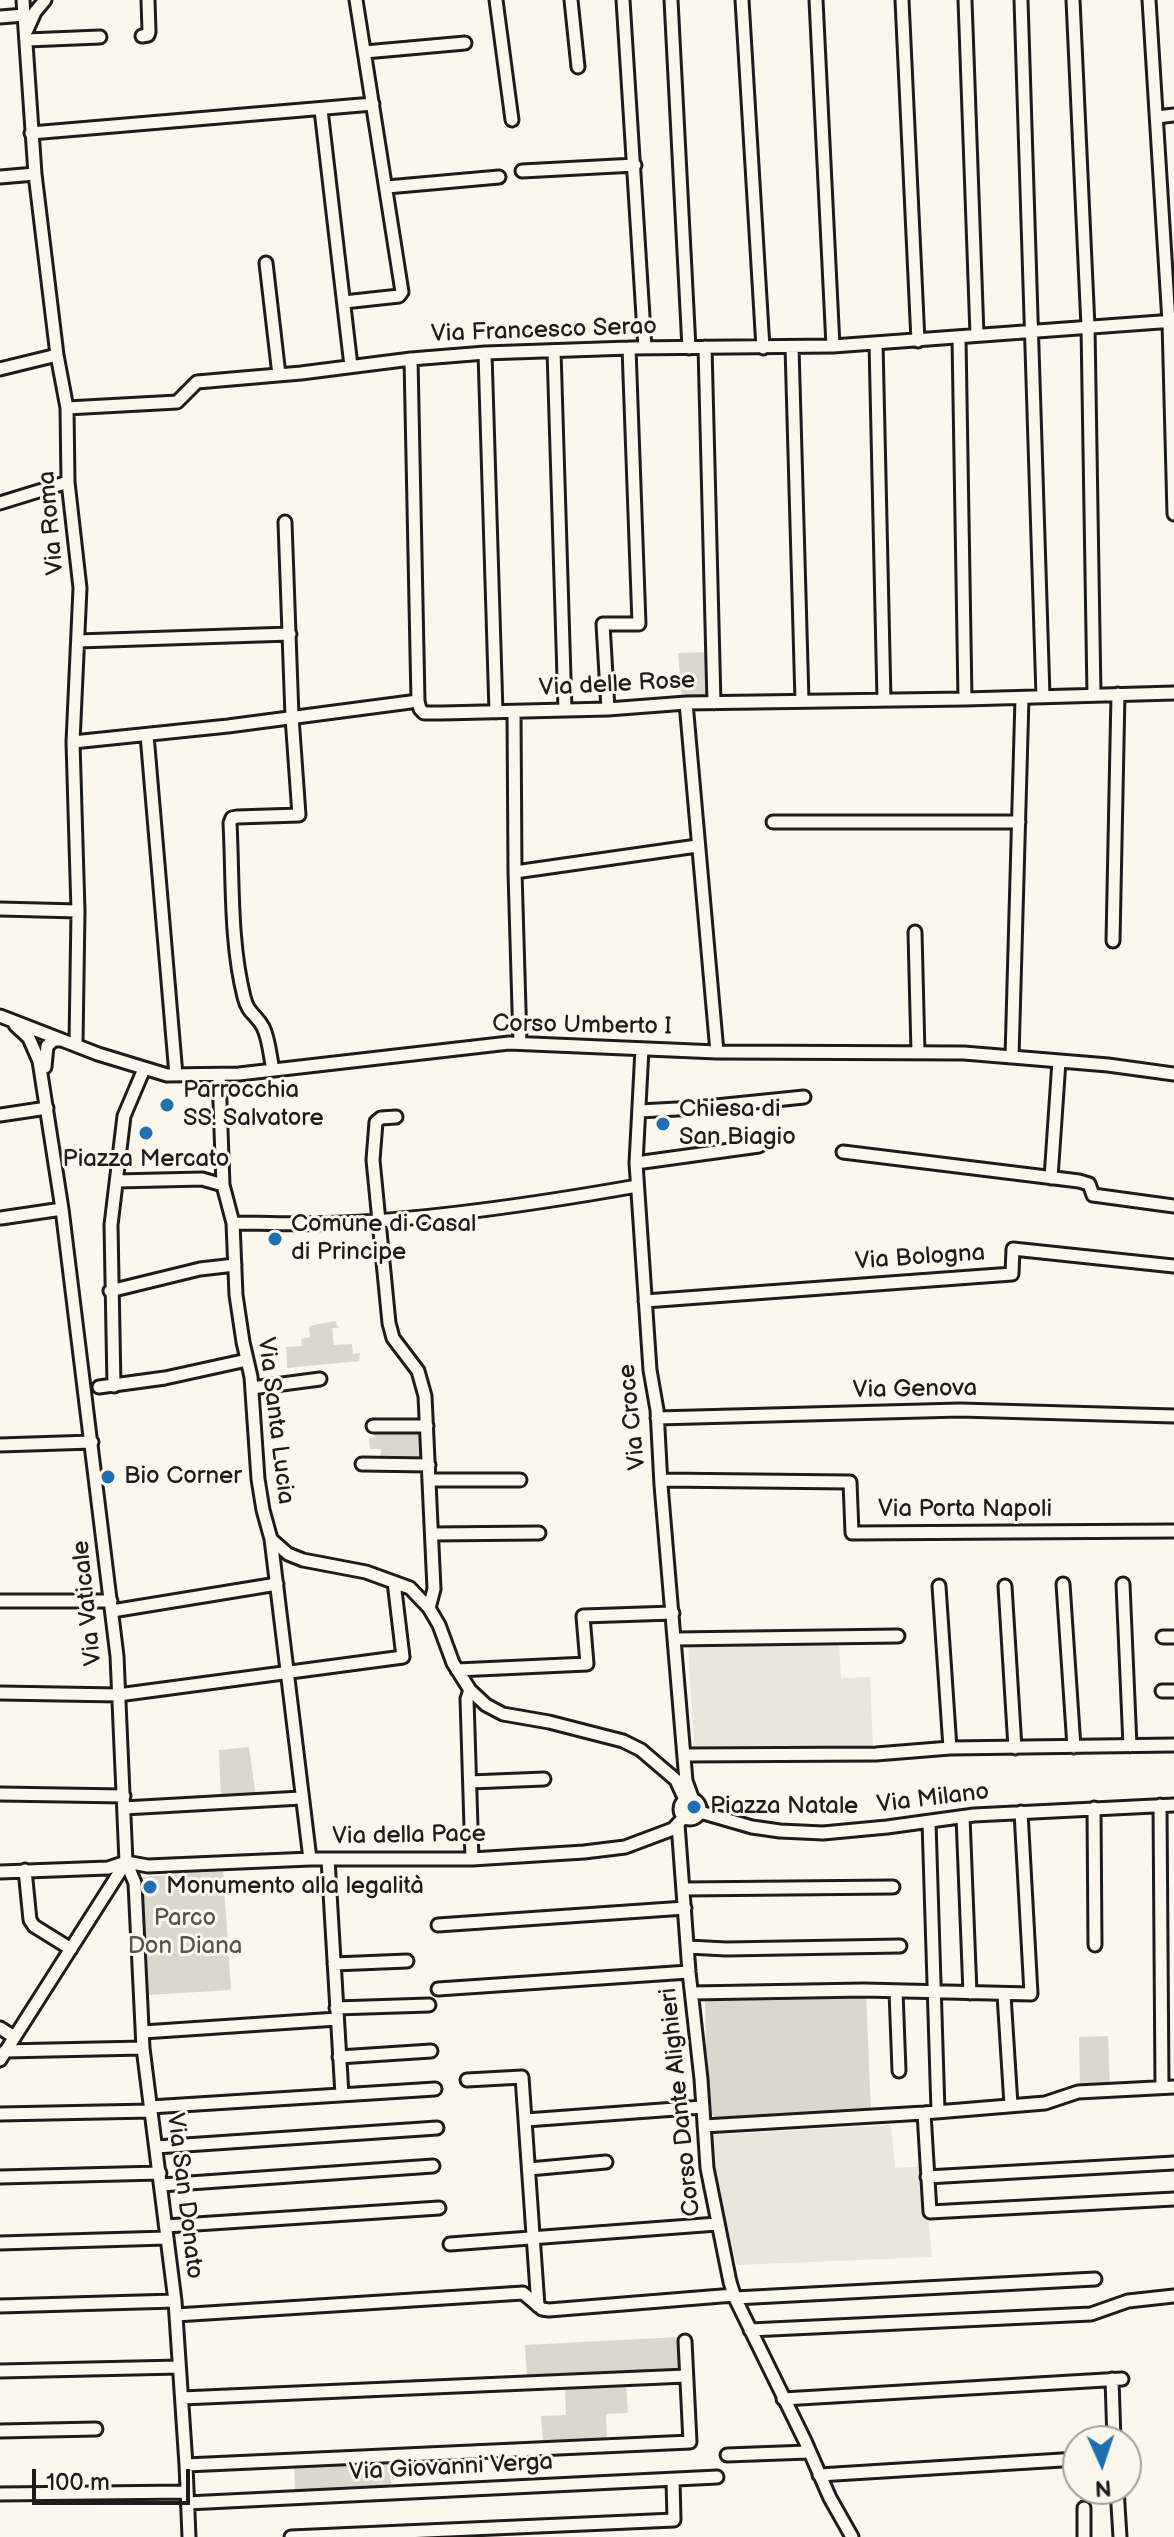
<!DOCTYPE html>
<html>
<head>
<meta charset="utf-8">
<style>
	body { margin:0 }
	#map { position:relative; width:1174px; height:2537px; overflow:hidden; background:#fbf7ec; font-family:"Balsamiq Sans",sans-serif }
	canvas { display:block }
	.north { position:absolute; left:1062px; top:2425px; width:80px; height:80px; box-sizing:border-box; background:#fbf7ec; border:2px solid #a29f99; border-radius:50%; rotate:177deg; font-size:22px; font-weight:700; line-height:32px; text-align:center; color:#1c1c1c }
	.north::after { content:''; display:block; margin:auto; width:28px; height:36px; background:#1f6fb2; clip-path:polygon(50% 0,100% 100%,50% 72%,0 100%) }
	.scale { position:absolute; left:32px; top:2469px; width:158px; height:36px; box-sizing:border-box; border:4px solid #1c1c1c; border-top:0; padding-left:10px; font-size:24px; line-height:28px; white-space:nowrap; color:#1c1c1c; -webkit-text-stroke:6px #fbf7ec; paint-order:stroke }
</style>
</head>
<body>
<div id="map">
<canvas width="1174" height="2537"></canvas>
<div class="north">N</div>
<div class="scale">100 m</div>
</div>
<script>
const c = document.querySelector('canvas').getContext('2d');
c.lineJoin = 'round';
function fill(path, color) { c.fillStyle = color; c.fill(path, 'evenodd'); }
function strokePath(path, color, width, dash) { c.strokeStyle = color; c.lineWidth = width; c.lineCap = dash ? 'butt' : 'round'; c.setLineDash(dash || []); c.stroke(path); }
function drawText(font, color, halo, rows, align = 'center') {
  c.font = font + ' "Balsamiq Sans",sans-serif'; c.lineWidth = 6; c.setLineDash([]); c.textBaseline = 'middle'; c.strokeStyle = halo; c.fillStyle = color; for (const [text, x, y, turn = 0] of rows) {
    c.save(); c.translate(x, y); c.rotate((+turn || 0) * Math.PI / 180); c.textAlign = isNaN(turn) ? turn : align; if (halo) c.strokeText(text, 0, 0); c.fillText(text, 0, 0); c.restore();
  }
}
fill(new Path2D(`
	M839,1643l2,35 29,-1 3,72 -179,1 -6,-106z
	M891,2125l4,43 28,-2 9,91 -195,8 -17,-66 -7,-35 -1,-29z`), '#eae6dc');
fill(new Path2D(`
	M708,652l2,42 -2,3 -26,1 -4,-45z
	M335,1321l4,7h-7l2,17 18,-1 1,10 7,-1 -1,8 -72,7 -1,-21 16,-1 -1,-7 9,-2 -1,-11z
	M421,1430l2,30h-43l1,-11h-11l-1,-11h5l1,-7z
	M249,1747l7,51 -35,1 -2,-49z
	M223,1871l8,119 -83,5 -9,-118z
	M866,1994l5,116 -152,9 -12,-7 -2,-114z
	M1108,2036l2,48 -30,1 -1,-48z
	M679,2337l1,34 -153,6 -2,-32z
	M626,2384l2,29 -22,1 1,25 -64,4 -2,-27 25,-1 -1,-28z
	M390,2461l1,27 -96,4 -1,-27z`), '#dad7ce');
const minor = new Path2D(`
	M23,0l12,174 22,181 10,53 1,74 12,106 -7,154 5,169 -2,133
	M496,0l16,120
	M571,0l7,67
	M623,0l22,348
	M671,0l18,348
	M742,0l21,348
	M816,0l17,346
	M902,0l16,341
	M965,0l12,335
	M1021,0l22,696
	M1073,0l15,327 6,368
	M1149,0l20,322 5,192
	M0,17l24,-2
	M27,30l8,-18 10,-12
	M142,36l6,-1 1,-3 -1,-32
	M27,40l73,-3
	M365,52l100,-9
	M321,110l30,256
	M1157,117l17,-2
	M31,133l342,-29
	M522,171l113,-6
	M0,177l35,-3
	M387,187l112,-10
	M266,263l13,112
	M344,302l55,-6 3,-4 -46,-292
	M959,338l6,361
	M876,343l8,357
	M705,347l9,356
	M792,347l10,354
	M554,351l11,359
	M485,353l11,359
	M411,359l7,342
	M0,369l57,-14
	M67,408l110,-6 20,-20 104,-9 110,-14 74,-6 144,-5 204,-2 341,-25
	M0,503l68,-21
	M78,641l212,-7
	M686,703l31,349
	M608,709l-5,-85h36l-10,-276
	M514,712l1,160 5,171
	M147,735l29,340
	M73,742l155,-16 190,-25 2,8 4,4h18l166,-4 78,-6 279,-4 209,-6
	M773,822h246
	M515,872l182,-26
	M0,909l78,2
	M915,932l3,121
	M1113,941l5,-247
	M0,1016l98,38 69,21 72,-1 270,-31 208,9 247,1 144,12 66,9
	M642,1049l-6,114 14,207 7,40 4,75 25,296 7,19
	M1012,1057l10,-359
	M45,1067l2,-21 7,-6h8
	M273,1070c-3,-14 -4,-31 -10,-43 -7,-13 -15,-13 -19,-30 -14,-56 -11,-117 -14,-174l2,-5 5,-1 62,-2 -7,-98 -7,-195
	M219,1075l4,110 10,38 3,72 7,47 8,35 7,102 5,31 8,29 17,15 15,6 63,12 44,16 19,20 10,17 14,38 17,27 16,15 17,9 46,8 74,19 18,9 35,30 9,20
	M639,1111l57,-3 108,-11
	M0,1115l47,-7
	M396,1117l-15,1 -5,4 -3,38 16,163 4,15 25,33 7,25 9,193 -5,19
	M843,1152l236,29 10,3 4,11 81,11
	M636,1163l123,-17
	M1051,1178l8,-117
	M117,1181l85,-2 21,6
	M1,1218l61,-9
	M233,1223c37,0 74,2 111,0 98,-5 197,-20 293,-37
	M110,1291l90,-22 35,-4
	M645,1301l367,-27 1,-25 161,17
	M114,1386l-3,-161 13,-109 20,-47
	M99,1387l66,-9 82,-18
	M252,1388l68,-9
	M657,1418l303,-8 214,6
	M373,1426h54
	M0,1445l92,-3
	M362,1464l67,1
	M430,1480h90
	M661,1480l189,2 2,51 322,-2
	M432,1534l107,-1
	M271,1539l39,320
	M1063,1584l11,163
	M1123,1584l7,162
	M939,1586l11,162
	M1005,1586l10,162
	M0,1601h111
	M112,1611l165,-27
	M1163,1637h11
	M675,1639l223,-3
	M457,1670l130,-6 -4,-48 90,-3
	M470,1690l-3,9 5,160
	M1162,1691h12
	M0,1693l118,2 285,-38 -9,-75
	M685,1755l191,-1 74,-6 224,-3
	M470,1782l74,-3
	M0,1794l124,2
	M680 1809a10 10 0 1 1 20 0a10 10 0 1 1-20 0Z
	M1160,1805l2,282
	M124,1808l177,-10
	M1094,1808l1,137
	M700,1812l52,15 28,4 43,2 64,-6 87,-12 200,-10
	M963,1817l7,176
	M929,1822l9,289
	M678,1824l11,148 12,107 6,89 23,114 5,16 70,143 25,57 22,39
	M328,1859l14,236
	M126,1862l9,21 8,165 32,253 11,164 3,72
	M25,1870l5,50 4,6 37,23
	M0,1872l108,-4 18,-6 22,4 162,-7h162l112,-7 41,-5 48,-18 11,-12
	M684,1889l209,-2
	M438,1925l247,-17
	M688,1947l38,2 174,-3
	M334,1964l73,-3
	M438,1989l251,-17
	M896,1991l3,80
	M692,1993l172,-3 167,4 -10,-182
	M1004,1995l7,110
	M336,2008l93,-3
	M0,2028l14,9
	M143,2032l194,-13
	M5,2051l138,-3
	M339,2057l92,-6
	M0,2060l126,-198 -9,-206 -55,-447 -23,-148 -10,-23 -14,-13
	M467,2080l55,-3 16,229
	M150,2107l285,-18
	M924,2113l6,99 244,-13
	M0,2114l151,-3
	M526,2120l177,-13
	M704,2126l220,-13 121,-10 33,-11 96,-5
	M156,2147l281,-19
	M529,2169l77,-7
	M0,2177l160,-4
	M927,2177l247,-14
	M161,2185l272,-19
	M166,2226l273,-18
	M0,2243l166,-5
	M450,2244l267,-20
	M735,2298l360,-19
	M0,2306l175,-5
	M176,2315l347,-22 19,16 7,1 185,-15
	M750,2330l341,-16 37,-13 46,-5
	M0,2371l179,-4
	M1112,2379l2,62
	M182,2398l504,-22
	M783,2399l339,-20
	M0,2431l96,-2
	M727,2455l81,-3
	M186,2465l504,-23 -5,-101
	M819,2475l259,-16
	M1117,2489l3,48
	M0,2494l187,-2
	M187,2503l530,-26
	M1084,2508v29
	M291,2537l383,-17 -1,-40`);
strokePath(minor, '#1c1c1c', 17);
strokePath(minor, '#fbf7ec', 11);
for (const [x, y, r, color] of [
	[167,1105,8,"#1f6fb2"],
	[663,1124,8,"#1f6fb2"],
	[146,1133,8,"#1f6fb2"],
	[275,1239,8,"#1f6fb2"],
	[108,1477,8,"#1f6fb2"],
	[694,1807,8,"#1f6fb2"],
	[150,1887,8,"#1f6fb2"]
]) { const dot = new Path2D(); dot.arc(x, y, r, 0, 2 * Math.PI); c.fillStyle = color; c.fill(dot); strokePath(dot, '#fbf7ec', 3); }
drawText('24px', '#1c1c1c', '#fbf7ec', [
	["Via Francesco Serao",544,331,-2],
	["Via Roma",52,523,-95],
	["Via delle Rose",617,685,-3],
	["Corso Umberto I",582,1026,1],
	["Via Bologna",920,1258,-4],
	["Via Genova",915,1390,-1],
	["Via Croce",633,1417,-96],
	["Via Santa Lucia",275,1421,83],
	["Via Porta Napoli",965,1510],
	["Via Vaticale",88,1603,-96],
	["Via Milano",933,1799,-7],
	["Via della Pace",409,1836,-1],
	["Corso Dante Alighieri",681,2102,-96],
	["Via San Donato",184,2196,83],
	["Via Giovanni Verga",451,2468,-3]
]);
drawText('24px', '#1c1c1c', '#fbf7ec', [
	["Parrocchia",183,1091],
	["SS. Salvatore",183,1119],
	["Chiesa di",679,1110],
	["San Biagio",679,1138],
	["Piazza Mercato",146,1160,"center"],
	["Comune di Casal",291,1225],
	["di Principe",291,1253],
	["Bio Corner",124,1477],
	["Piazza Natale",710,1807],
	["Monumento alla legalità",166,1887]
], 'left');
drawText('24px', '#555451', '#fbf7ec', [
	["Parco",185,1919],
	["Don Diana",185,1947]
]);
</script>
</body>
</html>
